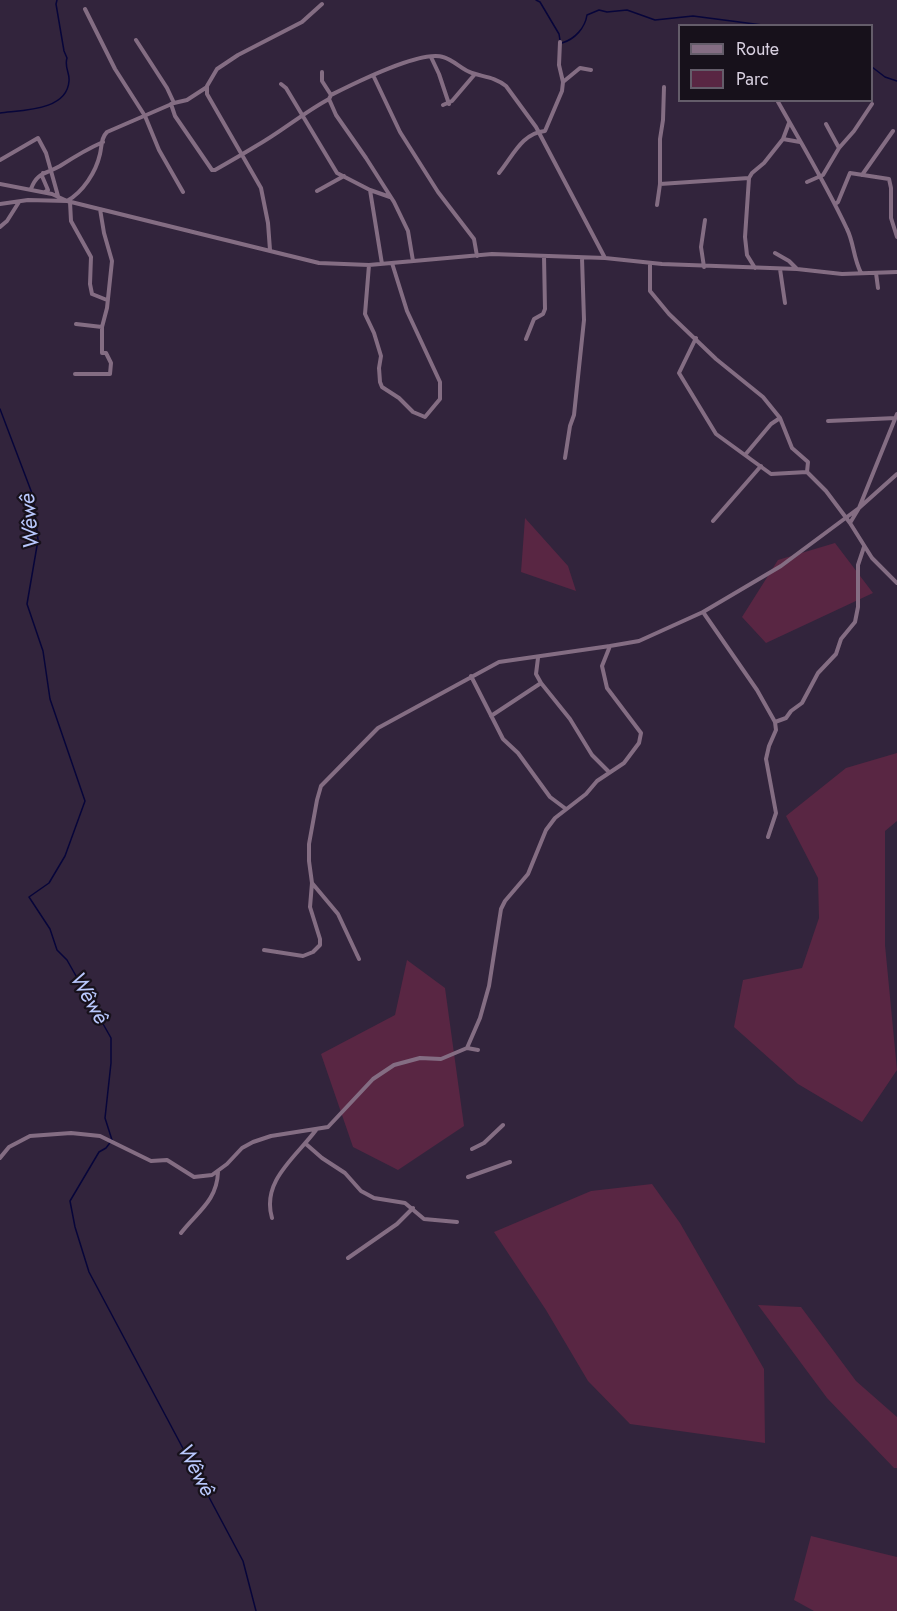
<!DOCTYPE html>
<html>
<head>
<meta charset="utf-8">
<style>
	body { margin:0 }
	#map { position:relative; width:897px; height:1611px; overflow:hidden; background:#32243c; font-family:Jost,sans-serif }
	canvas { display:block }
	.legend { position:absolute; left:678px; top:24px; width:195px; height:78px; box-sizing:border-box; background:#17111b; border:2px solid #645d6a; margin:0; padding:8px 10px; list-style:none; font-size:18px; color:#d8d0e0 }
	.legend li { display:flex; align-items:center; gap:12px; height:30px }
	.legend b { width:30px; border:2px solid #645d6a }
</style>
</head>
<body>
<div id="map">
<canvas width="897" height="1611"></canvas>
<ul class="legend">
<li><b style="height:8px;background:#846d83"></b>Route</li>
<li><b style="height:16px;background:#592643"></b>Parc</li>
</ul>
</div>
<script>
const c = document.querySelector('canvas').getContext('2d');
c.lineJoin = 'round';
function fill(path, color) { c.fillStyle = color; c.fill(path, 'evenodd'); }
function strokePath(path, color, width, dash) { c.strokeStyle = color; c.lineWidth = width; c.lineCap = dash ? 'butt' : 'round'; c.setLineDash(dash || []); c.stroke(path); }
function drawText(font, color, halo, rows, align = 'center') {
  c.font = font + ' Jost,sans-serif'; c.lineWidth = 4.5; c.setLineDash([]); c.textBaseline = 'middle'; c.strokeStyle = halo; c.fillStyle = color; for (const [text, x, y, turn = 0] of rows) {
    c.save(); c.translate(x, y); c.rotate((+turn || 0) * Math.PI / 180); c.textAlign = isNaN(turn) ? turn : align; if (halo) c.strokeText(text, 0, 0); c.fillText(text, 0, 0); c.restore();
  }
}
fill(new Path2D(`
	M525,518l43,48 8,25 -55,-19z
	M835,543l38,50 -107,50 -24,-26 36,-57z
	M897,753v68l-12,10v114l12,125 -35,52 -64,-38 -64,-57 9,-47 59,-12 17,-50 -1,-40 -32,-62 60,-48z
	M407,960l38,28 19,138 -66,44 -45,-23 -32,-93 74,-39z
	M652,1184l28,39 84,146 1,74 -135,-19 -42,-43 -42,-71 -52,-78 97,-41z
	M758,1305l43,2 55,74 41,36v51h-3l-67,-70z
	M811,1536l86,21v54h-83l-20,-11z`), '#592643');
strokePath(new Path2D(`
	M536,0l4,2 19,32 1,6
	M562,43c13,-4 23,-15 25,-28l12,-5 8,2 20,-2 28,10 38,-4 77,10
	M872,67l13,10 12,4
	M0,113c22,-3 67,-2 69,-32 1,-8 -5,-14 -2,-23l-3,-7 -8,-47 1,-4
	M0,409l33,87 5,44 -11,64 16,47 7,48 35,102 -20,55 -16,27 -20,14 21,32 7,21 10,10 44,78v25l-6,55 7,22 -6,8 -7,4 -29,49 5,26 14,45 154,289 13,50`), '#07053a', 1.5);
strokePath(new Path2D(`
	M85,9l30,60 30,47 14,34 24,42
	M136,40l31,48 7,15
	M431,57l8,17 10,30
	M322,72v9l9,14
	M373,75l27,57 38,60 36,47 3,17
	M563,82l17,-14 11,2
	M281,84l5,4 51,85 33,17 20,7
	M329,99l7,16 30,43 28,44 14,29 5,30
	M777,100c24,43 49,84 70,129 7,14 6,28 14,44
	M171,104l4,12 37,54h3c14,-8 28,-16 41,-24 25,-14 47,-33 73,-47l2,-4c22,-11 89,-45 112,-38 11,3 19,13 29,16 12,4 23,4 34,13l30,41 69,131
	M443,105l9,-4 23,-27
	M826,124l13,24
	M783,139l17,3
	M0,160l38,-22 8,15 12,43
	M43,173l-1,3 6,14 -3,2
	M499,173c14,-17 23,-40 46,-42l17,-40 1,-9 -4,-17 1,-23
	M862,175l31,-44
	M749,178l-4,59 2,18 8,13
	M807,182l16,-7 16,-27 15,-17 18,-27
	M0,184l52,10 15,7c16,-9 29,-29 33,-47 2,-9 1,-16 7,-22l67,-29 13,-3 20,-13
	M660,184l89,-6 3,-5 12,-10 19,-24 6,-16
	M31,189c6,-17 15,-15 29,-23 14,-9 27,-17 43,-24
	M370,190l12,74
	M317,191l27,-15
	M70,202l1,19 20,36 -1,27 2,10 15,6
	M0,204l28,-4 39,1 252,62 50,2 123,-11 113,4 57,6 135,5 45,5 55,-2
	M835,204l3,-2 12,-29 39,6 2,9v30l6,19
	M657,205l3,-21v-45l3,-19 1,-33
	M0,227l7,-6 12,-19
	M270,250l-2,-27 -7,-35 -54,-94v-8l10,-17 21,-14 64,-33 20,-18
	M775,253l14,8 8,8
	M650,263v28l19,23 47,45 47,38 17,21 12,30 16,14 -1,10
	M369,265l-4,49 9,19 7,23 -2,12 1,14 2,5 17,11 14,14 12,5 15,-18v-17l-33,-71 -15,-48
	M704,267l-3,-20 4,-27
	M780,269l5,34
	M876,273l2,15
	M76,324l26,3
	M696,338l-17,35 37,61 55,40 36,-2 19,19 24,32
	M526,339l8,-20 9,-5 2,-5 -1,-53
	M75,374h35l1,-11 -5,-10h-4v-26l5,-19 5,-47 -8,-28 -4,-24
	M897,414l-38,94 -9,15 22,35 25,25
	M828,421l68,-3
	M745,455l26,-31 9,-6
	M565,458l5,-32 4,-11 10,-95 -2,-62
	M713,521l48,-55
	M703,612l54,78 18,32 1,8 -7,16 -3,13 10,54 -8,24
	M538,658l-2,16 5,9 29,36 22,36 17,17
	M471,676l32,63 15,14 32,44 16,12
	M491,716l50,-33
	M775,722l11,-4 5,-7 11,-8 16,-30 18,-19 5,-15 14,-17 3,-15v-42l6,-18
	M312,883l26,31 21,45
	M264,950l39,6 10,-4 7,-7v-6l-10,-32 2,-24 -3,-22v-17l8,-44 4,-14 57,-58 121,-66 111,-16
	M467,1048l11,2
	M306,1144l16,14 23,15 16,18 13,7 31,5 19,16 33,3
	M472,1149l12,-6 19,-18
	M0,1158l9,-11 21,-11 41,-3 29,3 51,25 16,-1 27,17 18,-2 15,-11 15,-16 11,-6 18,-6 57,-9 45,-48 21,-14 26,-7 21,1 26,-11 13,-30 9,-32 12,-77 4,-8 23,-27 18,-44 9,-12 31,-24 11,-13 27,-18 15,-20 2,-10 -34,-45 -5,-22 8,-20 29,-5 64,-29 78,-46 78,-58 38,-34
	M468,1177l42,-15
	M272,1218c-11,-37 24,-61 44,-88
	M181,1233c16,-21 36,-32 37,-61
	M348,1258l49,-34 16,-16`), '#846d83', 4);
drawText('italic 22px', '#b8c7fc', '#17111b', [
	["Wêwê",31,521,-95],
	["Wêwê",88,999,60],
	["Wêwê",195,1471,62]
]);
</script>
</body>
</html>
